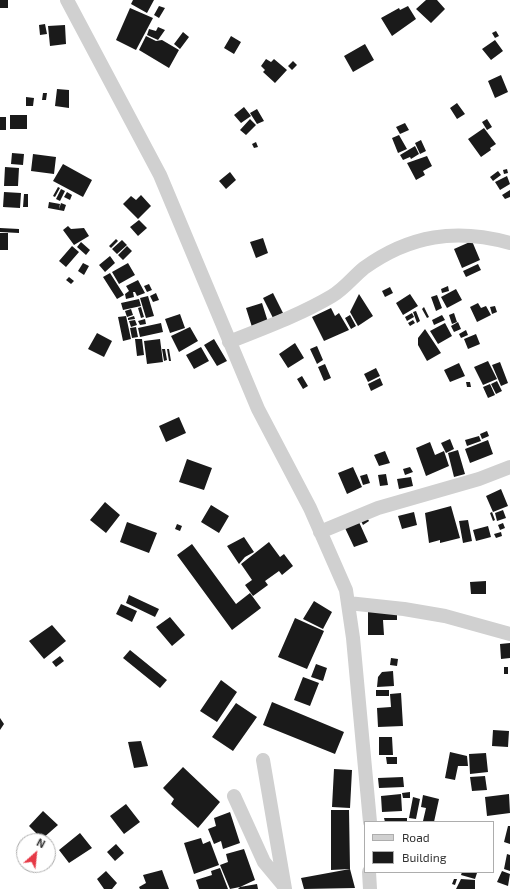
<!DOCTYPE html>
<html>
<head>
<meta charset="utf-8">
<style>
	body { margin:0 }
	#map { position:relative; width:510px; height:889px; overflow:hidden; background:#fff; font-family:"Exo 2",sans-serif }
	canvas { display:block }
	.legend { position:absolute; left:364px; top:821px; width:130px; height:52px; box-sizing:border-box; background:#fff; border:1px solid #adadad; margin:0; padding:5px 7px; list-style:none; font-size:12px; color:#333 }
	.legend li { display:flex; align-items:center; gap:8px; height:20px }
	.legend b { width:20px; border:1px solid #adadad }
	.north { position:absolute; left:16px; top:833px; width:40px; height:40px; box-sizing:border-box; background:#fff; border:1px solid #adadad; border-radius:50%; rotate:27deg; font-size:11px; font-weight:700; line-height:16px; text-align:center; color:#333 }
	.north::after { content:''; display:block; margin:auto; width:14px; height:18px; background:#e63946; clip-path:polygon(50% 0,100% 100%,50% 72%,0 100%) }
</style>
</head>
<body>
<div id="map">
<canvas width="510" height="889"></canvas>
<ul class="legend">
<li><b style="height:5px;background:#d0d0d0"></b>Road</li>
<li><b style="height:11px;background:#1a1a1a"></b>Building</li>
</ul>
<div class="north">N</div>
</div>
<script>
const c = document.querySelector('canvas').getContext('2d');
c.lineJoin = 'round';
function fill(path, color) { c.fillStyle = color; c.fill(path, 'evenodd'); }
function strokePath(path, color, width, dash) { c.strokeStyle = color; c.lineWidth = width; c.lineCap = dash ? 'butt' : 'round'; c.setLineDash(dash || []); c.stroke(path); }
fill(new Path2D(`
	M0,0h8v8h-8z
	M133,0h21l-7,13 -16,-9z
	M426,0h11l8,9 -14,14 -15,-14z
	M159,6l6,2 -6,10 -5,-3z
	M408,6l8,13 -24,17 -11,-18 18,-10 1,2z
	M130,8l23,10 -17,32 -20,-10z
	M45,24l2,10 -7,1 -1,-10z
	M65,25l1,19 -16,2 -2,-20z
	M158,27l7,3 -7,10 -11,-5 2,-6 7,2z
	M496,31l3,5 -4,2 -3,-5z
	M183,32l6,5 -9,12 -6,-5z
	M146,36l10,5 6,-1 17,10 -10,18 -30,-18z
	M231,36l10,6 -7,12 -10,-6z
	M495,40l8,11 -12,9 -9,-11z
	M365,44l9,16 -21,12 -9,-16z
	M266,59l5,3 3,-3 13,11 -12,13 -12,-11 2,-2 -4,-4z
	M293,61l4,4 -5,5 -4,-4z
	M501,75l7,17 -13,6 -7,-17z
	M57,89l12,1v18l-14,-2z
	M43,93h4l-1,7h-4z
	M26,97l8,1 -1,8h-7z
	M457,103l8,11 -8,5 -7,-11z
	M244,107l7,9 -10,7 -7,-8z
	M257,109l7,12 -7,3 -7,-11z
	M10,115h17v14h-17z
	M0,117h6v13h-6z
	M250,119l6,6 -10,10 -6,-5z
	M487,119l5,8 -5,3 -5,-8z
	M405,123l4,7 -9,4 -4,-7z
	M484,128l12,16 -6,4 1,2 -10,7 -13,-18z
	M399,135l8,14 -9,4 -6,-15z
	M421,140l5,11 -6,3 -5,-11z
	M256,142l2,5 -4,1 -2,-4z
	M415,146l4,8 -8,5 -1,-2 -7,3 -3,-5z
	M12,153l12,1 -1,11 -12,-1z
	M33,154l23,3 -2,17 -23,-3z
	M427,156l5,10 -9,5 2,4 -9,5 -9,-17z
	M63,164l29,16 -9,17 -30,-16z
	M5,167l14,1 -1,18h-14z
	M507,169l1,4 -4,1 -1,-4z
	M498,171l3,4 -8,6 -3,-4z
	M230,172l6,8 -10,9 -7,-8z
	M507,176l3,8 -10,6 -5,-8z
	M58,187l2,1 -5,9 -2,-1z
	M61,189l4,2 -5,10 -4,-2z
	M510,190v7l-5,2 -3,-4z
	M4,192l17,1 -1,15 -17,-1z
	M67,192l5,3 -2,5 -6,-3z
	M24,194h4v13h-5z
	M141,195l10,11 -13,13 -15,-15 8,-8 5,4z
	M49,202l11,2 -1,5 2,-6 5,2 -2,6 -16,-3z
	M139,220l8,8 -9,8 -8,-9z
	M68,226l3,3 13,-1 5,8 -15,9 -11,-15z
	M0,228l19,1v4l-19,-1z
	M0,233h8v17h-8z
	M263,238l5,15 -12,5 -6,-16z
	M116,239l2,2 -7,7 -2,-2z
	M122,240l5,5 -10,9 -5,-5z
	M472,241l8,19 -18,8 -8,-19z
	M81,242l9,8 -4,5 -9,-8z
	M72,246l7,6 -13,15 -7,-6z
	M127,246l5,5 -9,9 -5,-5z
	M110,256l5,7 -10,9 -6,-7z
	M83,263l6,3 -5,9 -6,-4z
	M128,263l7,12 -16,9 -7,-12z
	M478,264l3,6 -15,7 -3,-6z
	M110,273l14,22 -7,4 -14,-22z
	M69,277l5,4 -3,3 -5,-4z
	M138,280l7,13 -8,3 -2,-4h-2l1,5 -8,2 -1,-5 4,-3 -3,-5z
	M149,284l3,6 -5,2 -3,-6z
	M448,286l1,5 -7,2 -1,-4z
	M390,287l3,6 -8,4 -3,-6z
	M456,289l6,11 -15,8 -6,-11z
	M156,293l3,7 -6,2 -3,-6z
	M273,293l10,20 -10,5 -10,-20z
	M359,294l14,22 -15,10 -8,-14z
	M410,294l8,12 -15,9 -7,-12z
	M437,295l5,13 -6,3 -5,-14z
	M148,296l6,20 -8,2 -6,-20z
	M139,299l2,7 -18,4 -2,-7z
	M262,303l6,19 -16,5 -6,-19z
	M478,303l3,5 5,-2 5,9 -14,7 -7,-15z
	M495,306l2,6 -5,2 -2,-7z
	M141,307l3,10 -3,1 -3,-10z
	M424,307l5,10 -2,1 -5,-9z
	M331,308l4,8 4,-3 10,17 -25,11 -12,-24z
	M131,309l2,6 -6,2 -2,-6z
	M416,311l4,10 -3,2 -4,-11z
	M412,313l2,4 -7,4 -2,-4z
	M454,313l3,9 -5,2 -3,-9z
	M180,314l5,14 -15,5 -5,-14z
	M350,315l6,11 -5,3 -6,-11z
	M442,315l3,5 -11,5 -2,-5z
	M126,316l5,23 -8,2 -5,-24z
	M134,316l1,3 -7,1v-2z
	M145,319l1,5 -6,1 -2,-4z
	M135,320l2,5 -6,2 -2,-6z
	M413,320l2,3 -5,3 -2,-3z
	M458,322l3,7 -7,3 -3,-6z
	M161,323l2,9 -23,5 -2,-9z
	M445,323l7,13 -14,8 -8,-13z
	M136,327l2,10 -6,1 -2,-10z
	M190,327l8,14 -19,11 -8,-16z
	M425,329l16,24 -14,8 -9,-16v-7z
	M466,330l2,5 -7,3 -2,-4z
	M97,333l15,8 -8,16 -16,-8z
	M476,334l4,10 -12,5 -4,-10z
	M135,339h7l2,16 -7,1z
	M160,339l3,23 -16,2 -3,-23z
	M214,339l13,22 -10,5 -13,-21z
	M295,343l9,15 -16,10 -9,-14z
	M317,346l6,14 -6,4 -7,-15z
	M201,347l8,14 -15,8 -8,-14z
	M162,349h3l2,11 -3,1z
	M167,349h2l2,12h-2z
	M488,361l9,18 -14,6 -9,-18z
	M500,362l8,21 -7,3 -9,-21z
	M459,363l6,13 -15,6 -6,-12z
	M325,364l6,14 -7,3 -6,-14z
	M376,368l4,8 -12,6 -4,-8z
	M302,376l6,10 -5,3 -6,-10z
	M380,378l3,7 -12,6 -3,-7z
	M497,381l5,10 -6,3 -5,-10z
	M466,382h4l1,5h-4z
	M490,384l5,11 -7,3 -5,-11z
	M179,417l7,16 -20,9 -7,-16z
	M487,431l2,5 -7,3 -2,-5z
	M479,436l2,5 -14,5 -2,-6z
	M450,439l4,10 -8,4 -5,-10z
	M488,440l5,14 -23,9 -5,-14z
	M430,442l5,13 9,-4 5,15 -23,10 -10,-28z
	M458,450l7,24 -11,3 -6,-24z
	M385,451l5,12 -11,3 -5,-11z
	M187,459l25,9 -8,22 -25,-8z
	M353,467l9,20 -15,7 -9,-21z
	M410,467l3,5 -8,3 -2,-6z
	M367,474l3,9 -7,2 -3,-9z
	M386,474l2,11 -8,1 -2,-11z
	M411,477l2,9 -14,3 -2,-10z
	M501,489l7,17 -15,6 -7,-16z
	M105,502l15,13 -14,18 -16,-13z
	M211,505l18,11 -10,17 -18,-11z
	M451,506l9,32 -20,5v-3l-11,3 -4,-30z
	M503,510l3,8 -9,3 -2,-8z
	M414,512l3,13 -15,4 -4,-13z
	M492,512l3,8 -2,1 -3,-8z
	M365,514l4,7 -6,4 -4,-8z
	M468,520l4,21 -9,2 -4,-22z
	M127,522l30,11 -8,20 -29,-11z
	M359,522l9,20 -14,5 -9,-19z
	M503,523l2,5 -5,2 -2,-5z
	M177,524l5,2 -2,5 -5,-2z
	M488,526l3,11 -15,4 -3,-11z
	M501,532l1,4 -6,2 -2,-4z
	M244,537l10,15 -9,5 -6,7 -12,-18z
	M269,542l11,15 4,-3 9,12 -11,9 -3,-4 -14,10 3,4 -15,11 -8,-11 7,-5 -11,-16z
	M192,544l44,60 14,-11 11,15 -29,22 -55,-75z
	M486,581v13h-15l-1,-12z
	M129,595l30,14 -4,8 -29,-14z
	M314,601l18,11 -9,17 -20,-10z
	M121,604l16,7 -5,11 -16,-8z
	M368,611h29v9h-14l1,15h-16z
	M170,617l15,18 -13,11 -16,-19z
	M295,618l29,13 -17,38 -29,-12z
	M52,625l14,16 -22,18 -15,-18z
	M510,643v15l-9,1 -1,-15z
	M130,650l37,30 -7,8 -37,-30z
	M60,656l4,5 -8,6 -4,-5z
	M391,658l7,1 -1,7 -7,-1z
	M316,664l11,4 -4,13 -12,-4z
	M504,667h4v7h-4z
	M393,671l1,15 -17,1 1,-10 4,-5z
	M303,677l16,6 -9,23 -16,-6z
	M221,680l16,12 -20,30 -17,-11z
	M376,690h13v6h-13z
	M401,693l2,33 -25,1 -1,-19 14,-1 -1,-13z
	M272,702l72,30 -9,22 -72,-29z
	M236,703l21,14 -24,34 -21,-14z
	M0,718l4,6 -4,6z
	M493,730l16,1 -1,16 -16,-1z
	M379,737h13l1,18h-14z
	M141,741l7,25 -14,2 -6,-26z
	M450,752l17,4 1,10h-10l-3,14 -10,-2z
	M486,753l2,19 -18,2 -1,-20z
	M386,757h11v7h-10z
	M183,767l37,35 -22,26 -27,-24 3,-5 -11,-11z
	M334,769l18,1 -2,38 -18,-1z
	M485,776l2,14 -15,1 -2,-14z
	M403,777l1,10 -25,1 -1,-10z
	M410,792v6h-7l-1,-5z
	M401,794l1,17 -20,1 -1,-16z
	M509,794l1,19 -23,3 -2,-19z
	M423,795l16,4 -5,23 -11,-1 3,-13 -5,-1z
	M413,797l7,2 -4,20 -7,-1z
	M126,804l14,18 -16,12 -14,-18z
	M331,810h18l1,59 -19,1z
	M43,811l15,14 -16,14 -13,-13z
	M230,812l10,31 -17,6 -2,-8 -7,3 -6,-15 8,-3 -2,-8z
	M384,818h23v4h-22z
	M508,826h2v18l-6,-2z
	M80,833l12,15 -23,15 -10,-13z
	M201,838l2,6 7,-3 9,24 -25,9 -10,-31z
	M116,844l8,9 -9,8 -8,-9z
	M244,849l11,31 -15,7 17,-3 1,5h-20l2,-2 -10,2 -10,-24 8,-3 -2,-8z
	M507,854l3,1v16l-6,-2z
	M220,868l8,21h-29l-3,-9 16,-5 -1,-4z
	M350,869l5,19 -51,1 -3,-11z
	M162,870l7,19h-29l-1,-2 7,-4 -3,-8z
	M106,871l11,12 -5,6h-8l-7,-10z
	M502,871l8,3 -2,12 -11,-4z
	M462,872h11l4,1 -2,6 -14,-4z
	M454,879h3l-2,6 -3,-1z
	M461,879l14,1v9h-19z`), '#1a1a1a');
strokePath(new Path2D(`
	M67,0l93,175 98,234 52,99 36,82 7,48 17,184
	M229,342c35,-14 71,-27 103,-46 12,-7 21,-19 32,-28 46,-33 92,-40 146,-25
	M320,532l58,-24 101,-29 31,-12
	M348,603l56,6 41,7 65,18
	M263,760l22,129
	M234,796l30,66 20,24
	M369,872l1,17`), '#d0d0d0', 14);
</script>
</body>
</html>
